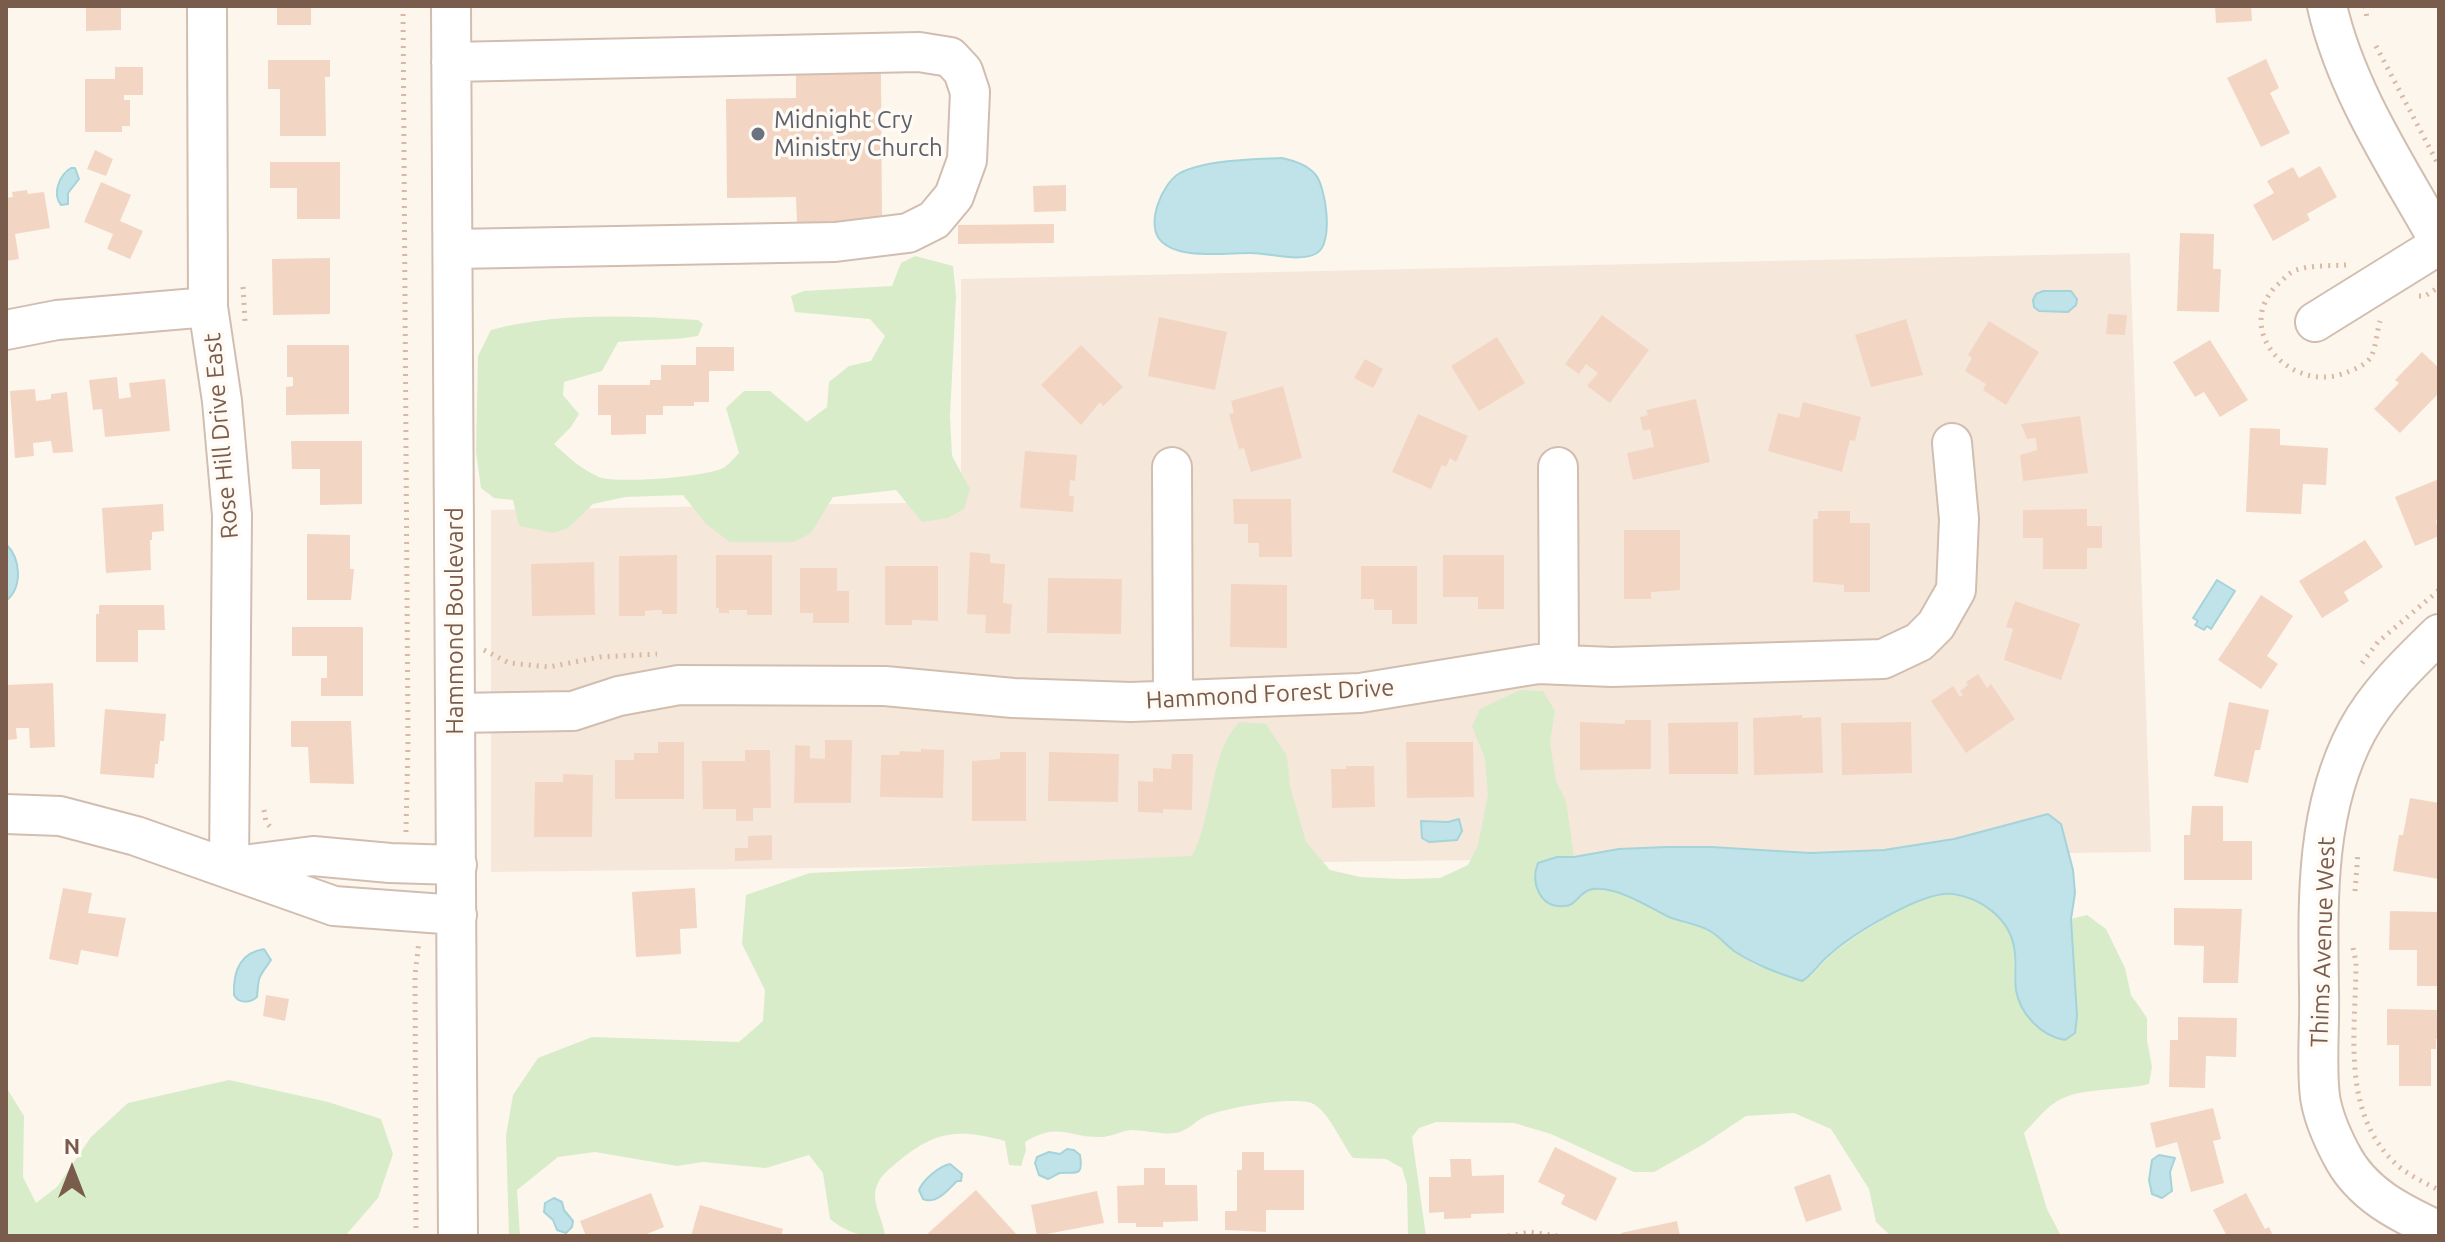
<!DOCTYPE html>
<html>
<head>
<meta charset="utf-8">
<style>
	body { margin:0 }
	#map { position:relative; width:2445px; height:1242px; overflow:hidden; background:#fdf6ec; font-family:Ubuntu,sans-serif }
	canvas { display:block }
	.frame { position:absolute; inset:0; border:8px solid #7a5c4d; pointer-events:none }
	.north { position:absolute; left:32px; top:1130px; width:80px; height:80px; -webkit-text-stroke:6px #fffaf3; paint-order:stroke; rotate:0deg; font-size:22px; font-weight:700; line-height:32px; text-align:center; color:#7a5c4d }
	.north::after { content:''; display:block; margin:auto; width:28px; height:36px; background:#7a5c4d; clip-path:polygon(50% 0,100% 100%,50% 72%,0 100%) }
</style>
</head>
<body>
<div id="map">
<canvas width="2445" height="1242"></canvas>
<div class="frame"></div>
<div class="north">N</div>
</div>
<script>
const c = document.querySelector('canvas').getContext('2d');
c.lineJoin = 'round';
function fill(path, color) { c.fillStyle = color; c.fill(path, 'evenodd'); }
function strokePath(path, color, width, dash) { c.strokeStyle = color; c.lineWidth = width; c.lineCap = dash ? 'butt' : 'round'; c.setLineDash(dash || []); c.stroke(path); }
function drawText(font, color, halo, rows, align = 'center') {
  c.font = font + ' Ubuntu,sans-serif'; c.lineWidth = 7; c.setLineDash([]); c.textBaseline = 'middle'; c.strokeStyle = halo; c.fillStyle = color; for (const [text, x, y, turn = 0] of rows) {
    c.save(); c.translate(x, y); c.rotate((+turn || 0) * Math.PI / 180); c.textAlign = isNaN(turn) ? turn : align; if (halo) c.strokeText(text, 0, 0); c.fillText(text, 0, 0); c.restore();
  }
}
fill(new Path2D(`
	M2130,253l21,599 -1660,20v-362l470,-8v-223z`), '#f5e8da');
fill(new Path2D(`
	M915,256l38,10 3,30 -6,120 2,40 18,33 -6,20 -16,9 -26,4 -26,-32 -63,7 -22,36 -18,9h-63l-24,-18 -23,-29 -58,2 -32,7 -25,24 -15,5 -34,-7 -6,-26 -19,-2 -13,-10 -5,-36 2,-96 13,-26c68,-18 138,-14 207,-10l5,4 -5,12c-27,5 -53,3 -80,6l-16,29 -38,11 -1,13 16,19 -8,13 -17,17c14,13 27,25 45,33 18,7 103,0 122,-8 7,-3 13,-11 18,-16l-13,-45 18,-17h26l37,31 20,-15 2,-25 20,-16 22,-5 14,-25 -15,-17 -75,-7 -4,-16 13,-5 88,-5 9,-23z
	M1520,690l23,1 12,20 -5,31 6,39 10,20 8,56h-17l7,50c13,-4 16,-18 30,-19 27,-2 51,18 75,29 13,6 29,7 41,14 18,11 31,29 52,36 15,5 33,6 49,9 18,-23 40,-37 66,-53 32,-19 57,-38 95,-23 10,4 24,11 31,20 17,20 8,47 13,70 2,5 6,11 9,16 11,18 18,30 39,34l13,-24 -6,-97 16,-4 19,14 19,39 6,27 16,23v22l5,27 -3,17c-27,7 -71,3 -93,18 -12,7 -22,21 -32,31l23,76 14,27h-170l-15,-14 -7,-33 -38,-60 -37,-16 -48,3 -42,28 -50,28h-20l-83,-38 -37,-11 -78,-1 -17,6 -7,9 14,99h-18l-1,-51 -5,-17 -16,-9 -33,-1c-11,-14 -27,-53 -45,-56 -25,-4 -79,5 -102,14 -9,4 -17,13 -26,16 -15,4 -34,-2 -49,-2 -10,1 -20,7 -30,7 -32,1 -43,-16 -76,5l1,8 -5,16 -12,-1 -4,-24c-45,-12 -68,-11 -105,19 -12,10 -23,17 -25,34 -1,12 9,29 10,42 -24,0 -36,-2 -55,-17l-7,-46 -14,-18 -43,13 -63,-6 -26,4 -82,-14 -37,5 -41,33 3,46h-11l-3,-100 7,-41 25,-37 54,-21 147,5 24,-21 2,-31 -23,-46 4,-49 64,-22 382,-17c21,-38 17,-106 48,-134l26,2 21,32 3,30 16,56 24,28 30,7 43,2 37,-1 28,-13 10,-20 10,-50 -3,-36 -13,-33 8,-17z
	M229,1080l99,22 53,17 12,35 -15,44 -33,38h-339v-149l18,29 -1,61 13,26 21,-16 34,-50 37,-34z`), '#d8ecc9');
const water = new Path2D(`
	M1282,158c12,3 24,6 33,16 11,12 19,69 2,79 -17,10 -47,0 -66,0 -12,0 -24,1 -36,1 -17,0 -40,0 -53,-12 -18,-16 0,-59 18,-69 26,-13 73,-14 102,-15z
	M71,168h4l4,11 -11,14v11l-7,1c-9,-11 -2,-30 10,-37z
	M2043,291h28l6,8 -1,6 -8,7 -29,-1 -5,-4 -1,-7 3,-6z
	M6,544c15,15 17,43 0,57z
	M2217,580l18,11 -24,38 -4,-3 -3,4 -9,-5 3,-4 -5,-3z
	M2048,814l13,10 12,46 2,23 -4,26 6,97 -2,17 -10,7c-24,-4 -45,-26 -49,-50 -2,-14 1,-29 -2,-43 -5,-29 -33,-49 -61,-53 -30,-4 -102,41 -125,62 -10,8 -15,19 -26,25 -24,-8 -47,-16 -68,-30 -8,-6 -15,-15 -24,-20 -12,-7 -28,-9 -41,-14 -19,-9 -36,-21 -56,-26 -37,-10 -31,15 -49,15 -24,2 -34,-23 -26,-43l19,-6h17l45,-8 48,-2h44l99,6 74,-3 70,-11z
	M1459,819l3,12 -5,9 -28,2 -7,-4 -1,-17 27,1z
	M264,949l7,11c-13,19 -12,14 -14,37 -7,6 -18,7 -23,-2 -1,-22 5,-42 30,-46z
	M1067,1149l7,1 6,5c4,24 -6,16 -20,18 -4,1 -8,5 -12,6l-9,-4 -4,-12 2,-6 12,-5 11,2z
	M2159,1155l16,3 -5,14 2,19 -10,7 -10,-4 -3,-14 3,-20z
	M950,1164l12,10 -1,7h-4c-9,9 -21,24 -34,18l-4,-9c4,-10 20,-24 31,-26z
	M554,1198l8,4 2,8 9,11 -1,6 -6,6 -9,-3 -4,-10 -9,-8 1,-9z`);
fill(water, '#bfe3e8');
strokePath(water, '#a5d3da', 2);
fill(new Path2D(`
	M86,6h35v24l-35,1z
	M277,6h34v19h-34z
	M2215,6h36l1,15 -36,2z
	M2266,59l13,29 -9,5 20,40 -29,14 -34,-69z
	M268,60h62v17h-5l1,59h-46v-47h-12z
	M115,67h28v28h-19v5h6v26h-8v6h-37v-53h30z
	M881,73l1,149 -85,1 -1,-26 -69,1 -1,-99 70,-1v-24z
	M95,150l18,9 -7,17 -19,-7z
	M270,162h70v57h-43v-31h-27z
	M2320,166l17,31 -30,17 3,6 -37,21 -20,-36 21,-12 -7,-12 26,-14 6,11z
	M101,182l30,13 -11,26 23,10 -13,28 -23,-10 6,-15 -29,-12z
	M1066,185v26l-32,1 -1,-26z
	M27,190l1,4 16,-2 6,36 -35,6 4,25 -13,2v-63l7,-1 -1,-5z
	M1054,224v19l-96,1v-19z
	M2180,233l34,1 -1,35h8l-2,43 -42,-1z
	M330,258v56l-57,1 -1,-56z
	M2108,314l19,1 -2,20 -19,-1z
	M1602,315l47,35 -39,53 -23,-17 11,-13 -12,-9 -7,10 -14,-10z
	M1159,317l68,15 -12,58 -67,-14z
	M1906,319l17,56 -52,12 -16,-52z
	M1989,321l50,31 -33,53 -23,-15 3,-6 -21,-13 7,-13 -4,-3z
	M1497,337l28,46 -46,28 -28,-45z
	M2210,340l38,60 -28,17 -16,-25 -9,5 -22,-35z
	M287,345h62v69l-63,1v-28l7,-1v-9h-6z
	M1081,345l42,42 -20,19 -3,-4 -19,23 -40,-40z
	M696,347h38v24h-25v31h-15v4h-31v9h-17v19l-35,1v-20h-13v-30h52v-5h11v-15h35z
	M2422,352l17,16v25l-39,40 -26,-24 25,-26 -4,-3z
	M1365,359l18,10 -10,19 -19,-10z
	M117,377l2,22 12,-2 -2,-14 36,-4 5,52 -65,6 -3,-28 -9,1 -4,-30z
	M1283,386l19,72 -51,14 -7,-24 -5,1 -10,-35 5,-1 -3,-12z
	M35,389l1,12 15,-2v-5l16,-2 6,60 -20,1 -2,-12 -18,2 1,13 -19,2 -5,-67z
	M1696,399l14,63 -77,18 -6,-27 27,-6 -4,-18 -7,2 -3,-14 8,-2 -2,-5z
	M1803,402l58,15 -6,24 -5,-1 -8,32 -74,-21 10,-38 21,5z
	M1418,414l50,22 -12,26 -6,-4 -4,9 -4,-2 -11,24 -39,-17z
	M2080,416l8,57 -65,8 -3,-26 17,-5 -1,-12 -9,1 -6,-15z
	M2250,428l30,1v16l48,3 -2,37 -23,-1 -2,30 -55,-2z
	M291,441h71v63l-42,1v-36h-28z
	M1025,451l52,4 -2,26 -5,-1 -1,16h5l-1,16 -53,-4z
	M2439,479v40l-3,1 3,16 -24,10 -20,-49z
	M1233,499h58l1,58h-33v-14h-11v-19h-14z
	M163,504l1,27 -12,1v8h-2l1,30 -45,3 -4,-65z
	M2087,509v17h15v22h-15v21h-44v-31h-20v-28z
	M1818,511h32v12h20v69h-26v-7l-31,-3v-63h5z
	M1624,530h56v60l-29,2v7h-27z
	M307,534l43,1v34h4l-3,31h-44z
	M2365,540l18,27 -39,25 5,9 -27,17 -23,-37z
	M970,552l20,2v9l15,1 -2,39 9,1 -2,30 -25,-1 1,-18 -19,-1z
	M677,555v59h-15v-4h-8l-9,1v5h-26v-60z
	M716,555h56v60h-25v-5h-18v3h-10v-5h-3z
	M1443,555h61v54h-26v-12h-35z
	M594,562l1,53 -63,1 -1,-52z
	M885,566h53v55l-26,-1v5h-27z
	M1361,566h56v58h-25v-14h-18v-11h-13z
	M800,568h37v23h12v32h-36v-10h-13z
	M1048,578l74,1 -1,55 -74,-1z
	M1231,584l56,1v63l-57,-1z
	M2261,595l32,21 -26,40 11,8 -17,25 -43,-29z
	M2015,601l65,23 -19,56 -57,-20 9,-31 -7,-2z
	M99,605h65l1,25h-27v32h-42v-48h3z
	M292,627h71v69h-42v-18h6v-22h-35z
	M1978,674l9,14 4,-4 24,35 -49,34 -35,-52 22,-15 7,11 3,-2 -3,-4 8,-6 -2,-3z
	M53,683l2,64 -25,1 -1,-20h-13l1,11 -11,1v-55z
	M2229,702l40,8 -9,40h-5l-7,33 -34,-7z
	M105,709l61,5 -2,27h-4l-2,23h-3l-1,14 -54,-4z
	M1802,715v3l19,-1 2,56 -69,2 -1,-57z
	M1625,720h26v49l-71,1v-48l45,2z
	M291,721h60l3,63 -44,-1 -2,-36h-17z
	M1738,722v52h-69l-1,-51z
	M1911,722l1,51 -70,2 -1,-52z
	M825,740h27l-1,63h-57l1,-58 15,1v12l15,1z
	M658,742h26v57h-69v-39h19v-7h24z
	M1406,742h67l1,55 -67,1z
	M921,749l23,1 -1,48 -63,-1 1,-42h18l1,-4 21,1z
	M745,750h25l1,58h-18v13h-17v-12h-33l-1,-48h43z
	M1000,752h26v69h-54v-60l28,-2z
	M1049,752l70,2 -1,48 -70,-1z
	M1172,754h21l-1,56 -29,-1v4l-25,-1v-31l15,1v-14l18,1z
	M1346,766h28l1,41 -43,1 -1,-39h15z
	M563,774l30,1 -1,62h-58l1,-55h28z
	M2410,798l29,5v76l-46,-8 6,-36h4z
	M2192,806h31v35h29v39h-68v-45h6z
	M772,835v25l-37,1v-13h13v-12z
	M63,888l29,5 -4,20 38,5 -8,39 -37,-7 -3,15 -29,-6z
	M695,888l2,40 -17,1 1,25 -45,3 -4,-65z
	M2174,908l68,1 -4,74h-35l1,-37 -30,-1z
	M2390,911l49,1v74h-22v-36h-28z
	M266,995l23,4 -4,22 -22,-5z
	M2387,1009l52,1v29h-3v10h-5v37h-32v-41h-12z
	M2178,1017l59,1 -1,39 -30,-1 -1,32 -36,-1 1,-47h8z
	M2213,1108l8,31 -8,2 11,42 -33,9 -14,-50 -21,6 -6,-25z
	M1555,1147l62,31 -21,43 -35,-17 4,-9 -27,-13z
	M1242,1152h22v18h40v40h-38v22l-41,-2v-19h12v-41h5z
	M1450,1159h21l1,17 32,-1v38l-33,1v4l-27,1v-7l-15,1v-36h22z
	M1144,1168h21v17h32l1,36 -35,1v5h-27v-4h-18l-1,-37 27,-1z
	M1830,1174l12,36 -36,12 -12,-35z
	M976,1190l42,46h-93z
	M1097,1191l7,32 -67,13 -6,-31z
	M651,1193l13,34 -22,9h-56l-6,-15z
	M2246,1193l19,36 4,-2 4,9h-46l-14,-26z
	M700,1205l83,24 -2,7h-90z
	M1677,1221l3,15h-58l-1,-3z`), '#f3d5c3');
const minor = new Path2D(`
	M207,6l1,301 14,94 10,114 -3,352
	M451,6l7,1230
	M2327,6c19,84 70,160 112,235
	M451,62l468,-10 31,5 13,14 7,21 -3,68 -13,36 -20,24 -26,13 -73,9 -382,7
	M2315,322l124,-77
	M6,330l51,-10 151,-13
	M1172,467l1,233
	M1558,467l1,197
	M2439,634c-30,29 -62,60 -82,97 -43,81 -39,174 -38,262 1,34 -3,71 1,104 3,19 12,40 21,57 20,40 59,59 98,77
	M456,713l117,-2 46,-15 60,-11 206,1 128,12 118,4 229,-9 178,-29 74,3 271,-8 36,-17 17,-17 20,-35 3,-71 -7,-76
	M6,814l54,2 76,20 198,70 123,9
	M235,866l78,-10 77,7 67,2`);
strokePath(minor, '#d1beb0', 42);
strokePath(new Path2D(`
	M403,6l5,735 -2,91
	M2365,6l2,12
	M2376,46l63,120
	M2346,265c-16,1 -35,0 -50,5 -8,3 -13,10 -19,15 -45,45 14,109 68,88 8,-3 21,-8 26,-16 5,-10 6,-26 9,-36
	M243,287l2,34
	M2419,296h6l14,-9
	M484,650l25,13 40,4 51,-10 57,-3
	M2362,663l16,-21 61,-52
	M264,810l2,12 6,7
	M2355,891l3,-38
	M2353,948l3,14c0,69 -16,150 40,202 12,11 29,19 43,26
	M416,1236l-1,-261 4,-34
	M1508,1236l22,-4 27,4`), '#d9b8a5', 5, [2, 6]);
strokePath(minor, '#fff', 38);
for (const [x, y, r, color] of [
	[758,134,8,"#6b7280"]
]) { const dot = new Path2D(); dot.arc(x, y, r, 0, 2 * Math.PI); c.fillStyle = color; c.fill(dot); strokePath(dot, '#fffaf3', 3); }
drawText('24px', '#5b616d', '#fffaf3', [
	["Midnight Cry",774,120],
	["Ministry Church",774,148]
], 'left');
drawText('24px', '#7a5c4d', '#fffaf3', [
	["Rose Hill Drive East",221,436,-95],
	["Hammond Boulevard",455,621,-90],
	["Hammond Forest Drive",1270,694,-3],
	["Thims Avenue West",2323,942,-88]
]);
</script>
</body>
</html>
